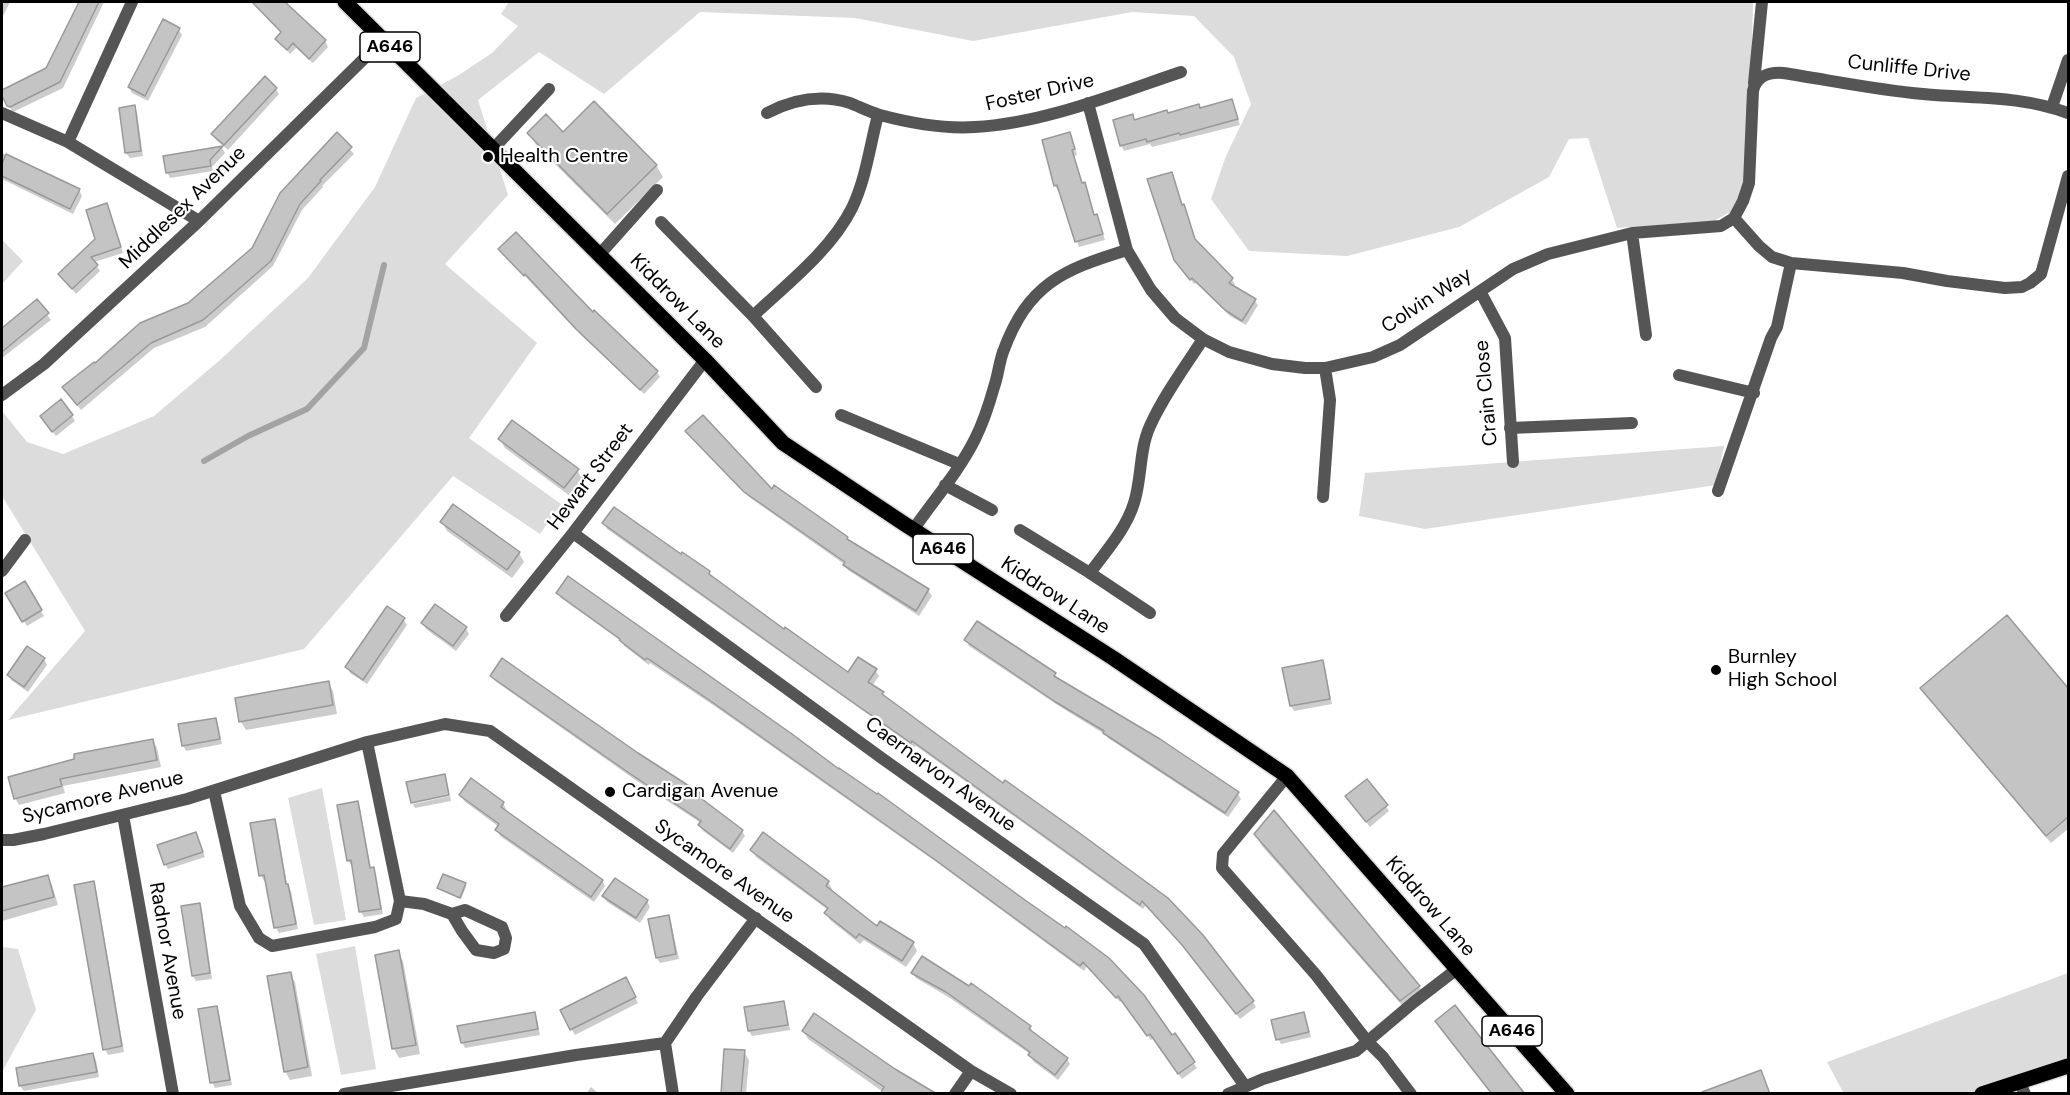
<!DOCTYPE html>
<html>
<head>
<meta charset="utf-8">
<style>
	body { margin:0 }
	#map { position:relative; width:2070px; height:1095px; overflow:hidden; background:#fff; font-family:"DM Sans",sans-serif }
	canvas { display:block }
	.frame { position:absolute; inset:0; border:3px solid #000; pointer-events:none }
</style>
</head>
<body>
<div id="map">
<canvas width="2070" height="1095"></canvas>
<div class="frame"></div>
</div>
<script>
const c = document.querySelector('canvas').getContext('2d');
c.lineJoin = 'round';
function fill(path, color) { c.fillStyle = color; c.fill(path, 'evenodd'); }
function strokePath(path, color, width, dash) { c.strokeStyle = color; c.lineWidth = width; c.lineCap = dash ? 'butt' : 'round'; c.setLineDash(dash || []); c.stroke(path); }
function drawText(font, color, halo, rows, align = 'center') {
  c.font = font + ' "DM Sans",sans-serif'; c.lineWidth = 4.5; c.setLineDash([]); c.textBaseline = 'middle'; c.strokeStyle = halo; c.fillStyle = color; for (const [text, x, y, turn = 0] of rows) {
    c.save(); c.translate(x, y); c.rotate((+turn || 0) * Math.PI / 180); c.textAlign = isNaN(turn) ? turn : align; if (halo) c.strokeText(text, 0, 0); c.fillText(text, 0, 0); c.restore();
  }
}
fill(new Path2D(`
	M509,2h1244l-4,181 -15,35 -6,-5 -14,8 -97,7 -29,-90 -19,1 -20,38 -90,50 -112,29 -98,-5 -38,-52 15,-43 25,-52 -17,-47 -40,-41 -62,-4 -159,29 -118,-23 -155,-6 -96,82 -65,-42 -61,48 30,95 -63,69 92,79 -68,95 92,66 -21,30 -87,-58 -149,173 -296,71 77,-89 -83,-135v-85l25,31 36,12 91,-38 66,-56 88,-82 67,-91 41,-89 43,-23 33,-22 26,-27 -17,-12z
	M2,240l21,21 -21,23z
	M1724,446l-8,39 -291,44 -66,-13 6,-43z
	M322,788l24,132 -32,5 -26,-127z
	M355,946l21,123 -35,6 -25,-121z
	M2,947l16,2 18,61 -33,60 -1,-1z
	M2068,973v93l-86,27 -138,1 -17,-32z`), '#dcdcdc');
fill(new Path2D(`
	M2,2h8l-8,16z
	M80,2h24l-41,86 -50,24 -1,-1 -10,-19 45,-23z
	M252,2h33l40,39 3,6 -15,16 -17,-15 -6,6 -13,-15 5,-6z
	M178,29l4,6 -34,66 -16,-8 -3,-6z
	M276,89l3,5 -51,56 -12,-10 -3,-6z
	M1232,101l8,24 -88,22 -2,-3 -26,7 -3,-6 11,-29 3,5 65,-11z
	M134,107l3,5 6,44 -13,2 -4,-5z
	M529,133l34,1 93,31 7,12 -48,47 -79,-79z
	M337,134l17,20 -32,32 1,1 -21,23 -29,56 -68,61 -51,21 -73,62 -14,-17 28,-27 93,-62 66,-55z
	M1072,139l5,16 -3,1 9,28 4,6 8,26 4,5 6,19 -26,7 -19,-57 -2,1 -3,-6z
	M222,148l3,5 -13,14 1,4 -43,7 -3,-6 -2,-15z
	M2,153l77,37 3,6 -9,18 -71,-35z
	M1172,174l24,69 36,36 3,6 -2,2 21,13 4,5 -12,20 -16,-9 -34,-33 -2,1 -19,-24z
	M109,210l14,43 -29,9 6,9 -24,23 -16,-20 37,-35z
	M500,250l93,64 64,58 3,5 -16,17 -63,-59z
	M37,301l14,19 -49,38v-28z
	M72,416l3,5 -19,15 -11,-14z
	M687,432l85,59 75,47 3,5 78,47 4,6 -13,20 -71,-46 -4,-6 -95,-67z
	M500,439l77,31 5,9 -12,17 -65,-48z
	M442,522l77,31 5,9 -12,16 -65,-47z
	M604,523l77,33 28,17 4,5 71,53 64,43 27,-4 4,6 -7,10 10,7 4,6 118,86 69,45 180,172 3,5 -16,12 -53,-69 -41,-45 -3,4 -227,-163 -2,1 -307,-218z
	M24,583l20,33 -17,10 -20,-32z
	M558,593l281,178 186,130 147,136 2,-2 23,33 -15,11 -28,-41 -3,2 -29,-40 -2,2 -33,-36 -3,5 -145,-107 -223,-157 -66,-44 -1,2 -25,-19 -3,-5 -60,-43z
	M2007,617l61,73v139l-17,14 -124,-146 -5,-9z
	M403,619l4,6 -40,59 -17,-11 -3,-6z
	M423,624l43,5 3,5 -13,17 -30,-22z
	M966,640l88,35 3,4 181,115 3,5 -13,18 -120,-79 -2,-3 -47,-29 -90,-60z
	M44,659l3,6 -19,27 -17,-12 -3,-5z
	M1322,662l3,5 7,37 -38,7 -3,-5 -7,-37z
	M492,676l145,78 62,40 3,6 40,31 3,5 -12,17 -30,-22 -4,-6 2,-2 -67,-44 -139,-98z
	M328,683l5,8 4,23 -91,16 -5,-8 -4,-23z
	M215,719l3,6 4,19 -36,7 -3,-6z
	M153,741l4,7 4,19 -98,19 2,7 -46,12 -4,-7 61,-38z
	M461,795l42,8 3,6 -2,2 98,70 3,5 -11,16 -94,-66 -3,-6 2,-3 -35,-26z
	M450,796l1,5 -36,7 -2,-4z
	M1350,802l36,4 3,5 -19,16z
	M357,803l3,5 11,61h2l3,5 7,40 -19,3 -3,-5 -7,-46h-2l-4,-5z
	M274,820l3,6 10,58 4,7 7,38 -19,4 -3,-5 -10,-48 -2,1 -3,-6z
	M196,834l9,23 -37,12 -3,-5z
	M1256,835l163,151 7,12 -18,14 -146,-166z
	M752,850l76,32 4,7 -2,3 47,36 36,15 4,8 -11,16 -42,-27 -4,4 -30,-24 -4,-7 2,-3 -72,-53z
	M47,877l5,8 6,20 -56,16v-32z
	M93,883l3,6 28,163 -16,3 -3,-6z
	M465,884l1,3 -5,12 -23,-11z
	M604,896l43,5 3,6 -10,16 -33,-21z
	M199,905l3,5 10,69 -16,2 -3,-5z
	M668,917l3,5 8,37 -19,4 -3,-5z
	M398,952l5,9 17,93 -21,4 -5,-9 -17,-93z
	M913,973l117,54 3,5 34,27 3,5 -12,16 -25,-19 -3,-7 -80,-56 -34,-20z
	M290,974l5,8 17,94 -22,4 -5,-9z
	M626,979l12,24 -63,32 -13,-24z
	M783,1002l3,6 4,22 -38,6 -3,-5z
	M216,1008l3,5 13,72 -17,3 -3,-6z
	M534,1014l3,5 3,16 -75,13 -3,-6z
	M1304,1014l7,23 -30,7 -3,-5z
	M1436,1022l56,72 -51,-64z
	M803,1031l92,39 -9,24 -78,-55z
	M744,1052l5,8 -3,34h-24z
	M93,1055l3,5 3,17 -75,14 -4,-5 -3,-17z
	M591,1087l8,7h-13z`), '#0003');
strokePath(new Path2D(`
	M204,461l44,-25 59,-27 57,-61 20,-83`), '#a3a3a3', 6);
const building = new Path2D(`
	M79,2h20l-39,80 -50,25 -3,-1 -5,-10v-6l44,-22z
	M252,2h33l41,38 -17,19 -16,-16 -6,7 -12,-11 6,-7z
	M163,19l17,9 -35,68 -17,-9z
	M265,76l12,12 -53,57 -13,-11z
	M1232,99l6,20 -58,16 -1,-2 -32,9 -1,-3 -26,7 -7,-26 20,-6 1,6 33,-10 1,3 31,-9 1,4z
	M594,101l63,64 -50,49 -80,-81 19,-19 17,18z
	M135,105l6,46 -16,2 -6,-45z
	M337,132l15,15 -32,33 1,1 -21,23 -29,57 -68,59 -52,23 -74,62 -15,-18 32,-25 1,1 45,-40 48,-20 64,-55 28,-55z
	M1070,132l5,17 -3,1 10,33 3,-1 9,33 3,-1 6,20 -28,8 -18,-57 -3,1 -12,-46z
	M223,146l-13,14 1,6 -45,7 -3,-17z
	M6,154l74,35 -10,20 -68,-33v-12z
	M1172,172l10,33 2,-1 11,35 38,39 -4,5 27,16 -14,22 -17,-11 -33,-32 -2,2 -16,-20 -27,-81z
	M107,203l14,44 -30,10 7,8 -26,24 -14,-15 37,-35 -9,-29z
	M516,232l77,80 1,-2 64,61 -18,19 -64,-61 -51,-55 -1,2 -26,-27z
	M37,299l12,14 -47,39v-24z
	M61,399l12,16 -21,17 -12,-16z
	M703,415l69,74 2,-4 74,52 -1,2 82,50 -13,22 -73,-46 2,-3 -101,-70 -59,-61z
	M512,420l67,49 -15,19 -66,-49z
	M453,504l67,48 -13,18 -67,-48z
	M614,507l67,47 1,-2 28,19 -1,3 75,55 1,-2 63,45 10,-15 19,12 -9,13 16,10 -2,2 121,89 2,-3 69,49 94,69 35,37 51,66 -18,13 -54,-69 -40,-44 -2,4 -228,-164 -1,2 -70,-49 -239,-171z
	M568,576l224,158 47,35v-1l38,26 1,-1 147,107 40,28 1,-2 43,32 35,37 28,40 3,-2 20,29 -17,12 -28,-40 -3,2 -29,-40 -2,2 -33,-36 -3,4 -146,-107 -222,-157 -65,-44 -2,2 -26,-20 1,-1 -64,-46z
	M25,581l17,29 -20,12 -17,-29z
	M435,604l32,23 -14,19 -32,-23z
	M387,606l18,12 -42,62 -18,-13z
	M2007,615l61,73v129l-22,19 -126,-148z
	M977,621l79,52 -2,3 106,63 79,53 -14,21 -122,-80 1,-2 -50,-30 -90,-61z
	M27,646l18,12 -21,29 -17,-12z
	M502,658l136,95 62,40 -2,3 45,34 -13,19 -32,-24 3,-4 -72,-48 -139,-97z
	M1323,660l7,39 -40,7 -8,-38z
	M329,681l4,24 -94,17 -4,-24z
	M216,718l4,21 -38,7 -4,-22z
	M153,739l4,21 -97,19 2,7 -48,13 -6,-22 66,-18v-5z
	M445,774l4,21 -38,8 -5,-21z
	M471,778l33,24 -3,5 102,73 -12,17 -96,-67 4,-6 -40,-29z
	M1367,779l21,26 -22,17 -21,-26z
	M358,801l12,67 4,-1 7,42 -22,3 -8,-52 -4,1 -10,-56z
	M1274,810l146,176 -20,15 -146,-167z
	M275,819l11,65h2l8,40 -22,4 -10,-53 -5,1 -9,-53z
	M196,832l7,20 -39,13 -7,-20z
	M763,832l66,49 -3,5 51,40 3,-5 34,21 -12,19 -43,-27 -3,4 -32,-25 4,-5 -78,-58z
	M443,874l23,9 -6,15 -23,-10z
	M48,875l6,22 -52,14v-24z
	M615,878l33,22 -12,18 -34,-22z
	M94,881l28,165 -19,4 -29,-165z
	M200,903l10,70 -18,3 -11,-70z
	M669,915l7,39 -20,4 -8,-39z
	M399,950l17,95 -24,4 -17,-94z
	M922,956l47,30 2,-3 60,43 -2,3 39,29 -13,17 -27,-20 2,-3 -84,-60 -35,-19z
	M291,972l17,95 -24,5 -17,-96z
	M626,977l10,20 -66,33 -10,-20z
	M784,1001l4,24 -40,6 -4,-24z
	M1455,1005l70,89h-33l-57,-73z
	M217,1006l13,74 -20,3 -12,-74z
	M535,1012l3,17 -77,14 -4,-17z
	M1304,1012l5,20 -33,8 -5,-20z
	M814,1013l81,56 42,25h-57l4,-7 -82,-56z
	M724,1049l21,1 -4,44h-20z
	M93,1053l4,19 -78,14 -3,-18z
	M1761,1070l9,24h-67l-1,-2z`);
fill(building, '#c4c4c4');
strokePath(building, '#999', 1.5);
const primary = new Path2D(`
	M345,2l360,358 78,83 120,80 210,135 174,118 280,318
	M1982,1094l86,-28`);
strokePath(primary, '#dbdbdb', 18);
strokePath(new Path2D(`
	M493,149l56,-60
	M600,254l57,-64
	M1510,428l122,-5
	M2,571l23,-31
	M1090,573l60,40
	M1287,776l-64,78 -1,14 94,107 51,66 16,16 28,37
	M400,901l24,3 28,10 10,17 14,19 18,3 10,-4 2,-11 -4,-11 -37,-17 -13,4`), '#555', 12);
strokePath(new Path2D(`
	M1754,83l8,-81
	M1088,103l39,147 24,40 24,28 28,21 26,13 43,12 33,4h20l48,-11 27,-12 113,-76 35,-15 84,-21 89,-7 13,-8 9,-17 6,-18 4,-92c3,-15 16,-19 30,-18 46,7 94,17 140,21 53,5 94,1 145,19
	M2052,107l16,-47
	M2,113l66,29 131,79
	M767,113c27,-14 54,-19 83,-10 10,4 20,9 30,12 30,8 64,14 95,12 67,-3 143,-34 206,-55
	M68,142l64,-140
	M1734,218l25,28 13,11 19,6 112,10 44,8 58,7 17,-1 8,-4 11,-9 27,-98
	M661,222l92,94 63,71
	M1632,233l14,102
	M1480,291l25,47 8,124
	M753,316c34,-32 78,-66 99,-108 14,-29 18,-63 26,-93
	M1679,375l75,18
	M2,395l42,-31 155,-143 184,-181
	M841,415l118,49
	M945,485l47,25
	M1718,491l53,-153 6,-11 14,-64
	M1323,497l7,-97 -5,-32
	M913,530c21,-30 46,-59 62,-91 8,-16 14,-34 19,-52 4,-11 5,-24 9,-35 25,-68 59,-82 124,-102
	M1020,530l70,43c16,-22 36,-44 44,-70 8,-25 5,-53 16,-77 14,-31 35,-59 53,-87
	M573,533l310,226 261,185 101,142
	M506,616l67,-83 132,-173
	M214,791l26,115 19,32 13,8 103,-19 21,-8 4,-18 -33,-159
	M123,815l50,279
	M2,840h11l31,-6 143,-35 180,-57 78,-18 45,7 481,340 40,23
	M665,1043l8,51
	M2019,1081l6,13
	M344,1094l232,-39 89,-12 32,-47 59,-78
	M955,1094l16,-23
	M1228,1094l35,-15 93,-28 58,-49 43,-33`), '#555', 12);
strokePath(primary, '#000', 15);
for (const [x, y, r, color] of [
	[488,157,6,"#000"],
	[1716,670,6,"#000"],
	[610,792,6,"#000"]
]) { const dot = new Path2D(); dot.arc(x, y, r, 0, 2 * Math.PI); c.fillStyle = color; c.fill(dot); strokePath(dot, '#fff', 2); }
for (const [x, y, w] of [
	[390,47,60],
	[943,549,60],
	[1512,1031,60]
]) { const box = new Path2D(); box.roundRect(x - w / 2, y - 15, w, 30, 4.5); c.fillStyle = '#fff'; c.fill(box); strokePath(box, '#000', 1.5); }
drawText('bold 18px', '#000', null, [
	["A646",390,47],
	["A646",943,549],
	["A646",1512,1031]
]);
drawText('20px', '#000', '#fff', [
	["Cunliffe Drive",1909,69,6],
	["Foster Drive",1040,93,-13],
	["Middlesex Avenue",183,208,-44],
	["Colvin Way",1427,301,-33],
	["Kiddrow Lane",677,302,45],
	["Crain Close",1487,393,-95],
	["Hewart Street",591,477,-53],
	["Kiddrow Lane",1055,596,33],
	["Caernarvon Avenue",940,775,36],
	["Sycamore Avenue",103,798,-14],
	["Sycamore Avenue",724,872,35],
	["Kiddrow Lane",1430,907,49],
	["Radnor Avenue",167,951,80]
]);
drawText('20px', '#000', '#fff', [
	["Health Centre",500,157],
	["Burnley",1728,658],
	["High School",1728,681],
	["Cardigan Avenue",622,792]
], 'left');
</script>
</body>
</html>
